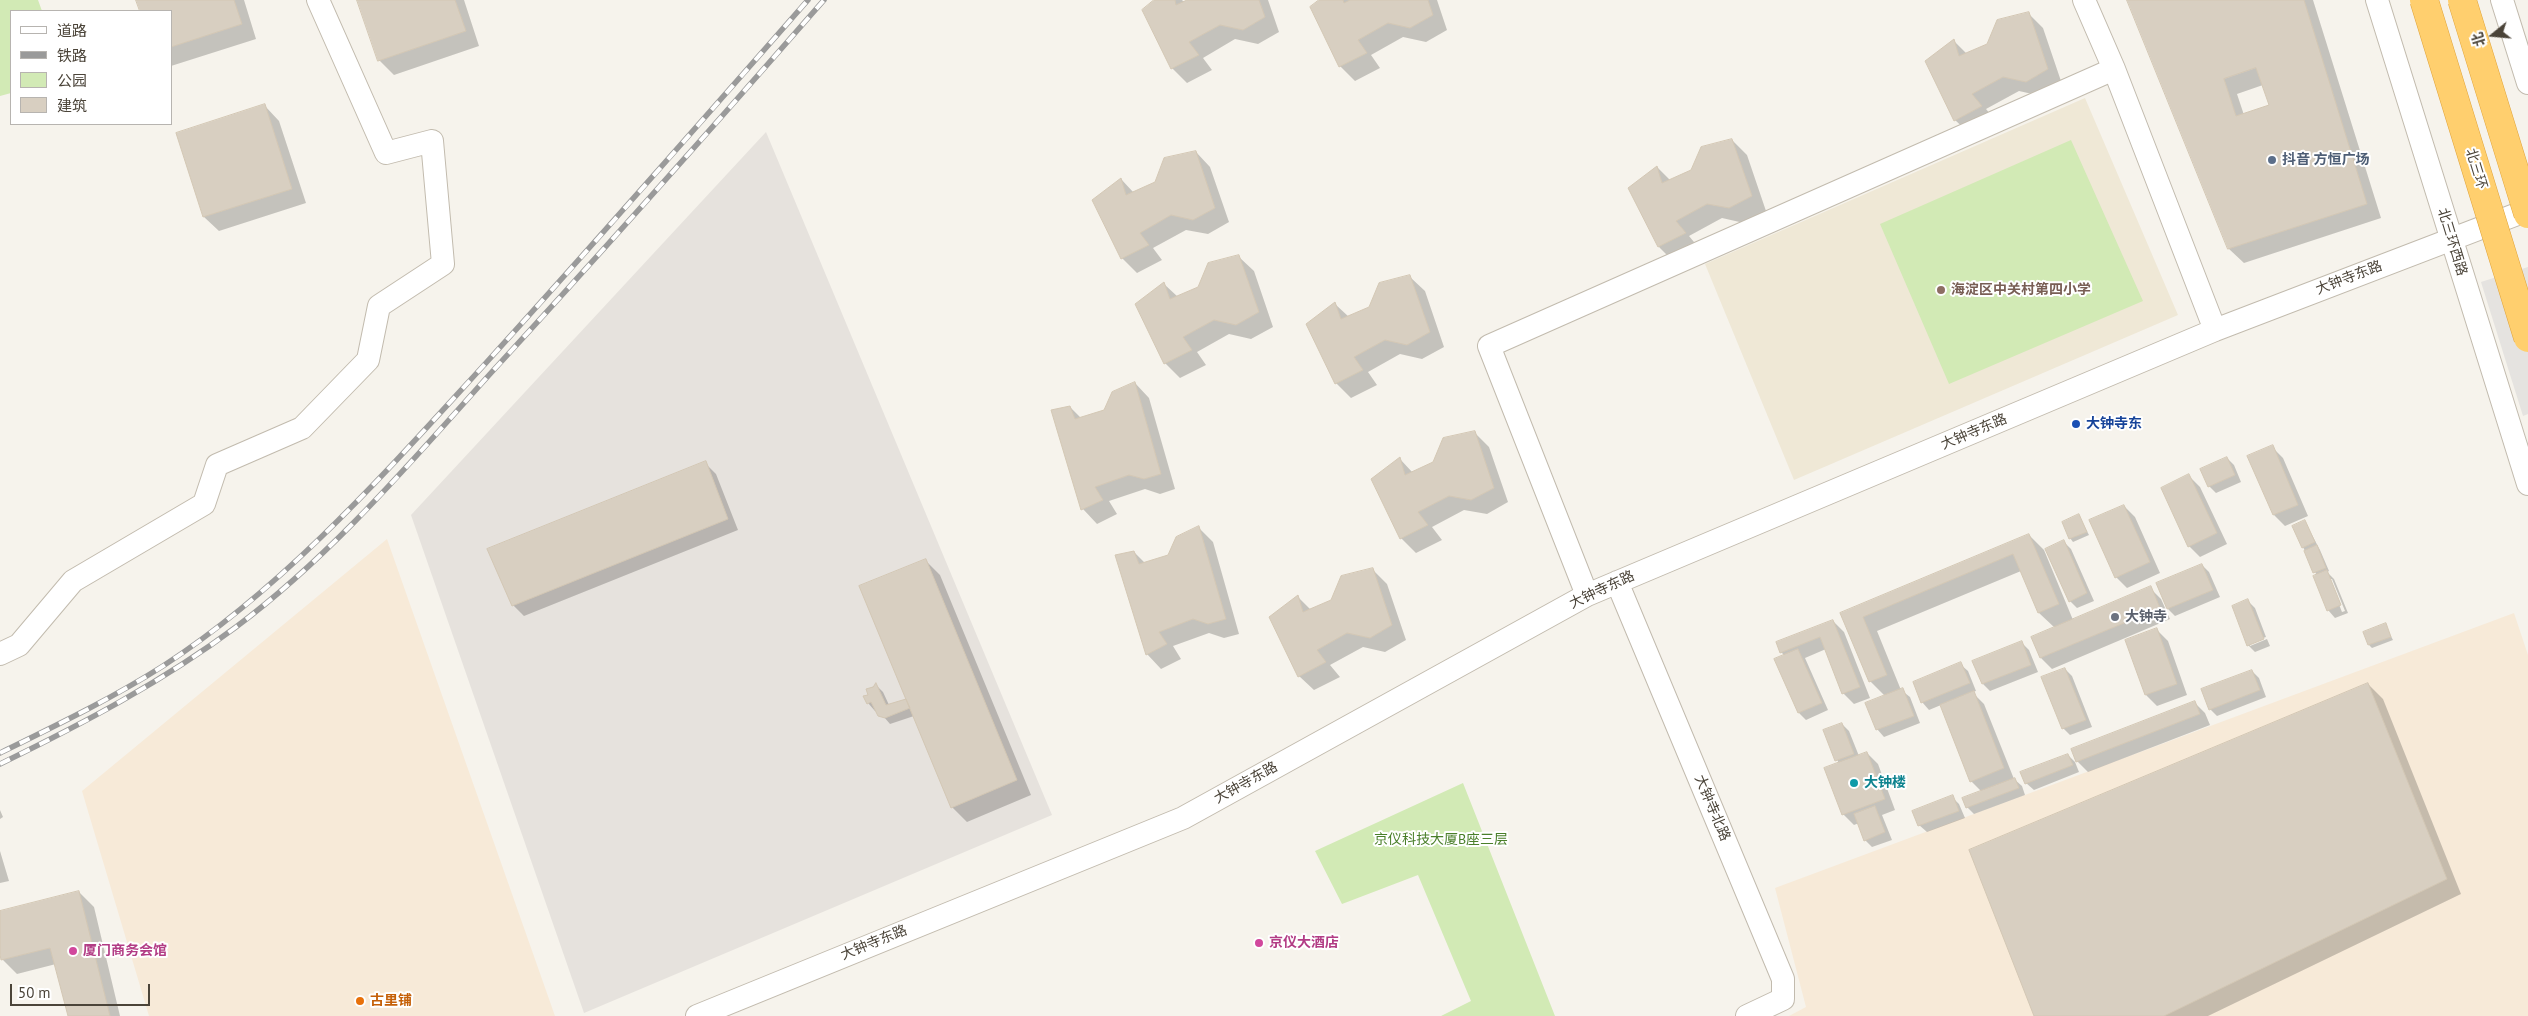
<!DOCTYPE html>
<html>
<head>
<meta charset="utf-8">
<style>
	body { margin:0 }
	#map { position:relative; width:2528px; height:1016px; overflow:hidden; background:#f6f3ec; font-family:"PT Sans","Noto Sans SC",sans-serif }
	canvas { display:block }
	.legend { position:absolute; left:10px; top:10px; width:162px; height:115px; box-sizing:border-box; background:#fff; border:1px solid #b7b4b0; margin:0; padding:6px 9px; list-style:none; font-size:15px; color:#4b4439 }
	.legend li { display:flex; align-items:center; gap:10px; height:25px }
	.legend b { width:25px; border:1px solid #b7b4b0 }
	.north { position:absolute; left:2468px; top:10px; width:50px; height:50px; -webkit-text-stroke:4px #fff; paint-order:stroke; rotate:253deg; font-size:14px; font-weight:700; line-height:20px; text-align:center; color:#4b4439 }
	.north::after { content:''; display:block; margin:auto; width:18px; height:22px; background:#4b4439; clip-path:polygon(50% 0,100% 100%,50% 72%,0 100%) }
	.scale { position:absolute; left:10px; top:984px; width:140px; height:22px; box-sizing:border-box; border:2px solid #4b4439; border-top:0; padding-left:6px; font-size:15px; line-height:18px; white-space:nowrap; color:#4b4439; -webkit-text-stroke:4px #fff; paint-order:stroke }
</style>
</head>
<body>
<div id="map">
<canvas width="2528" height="1016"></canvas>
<ul class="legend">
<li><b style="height:6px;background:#fff"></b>道路</li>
<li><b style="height:6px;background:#9a9a9a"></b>铁路</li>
<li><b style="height:14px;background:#d2eab5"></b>公园</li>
<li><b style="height:14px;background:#d8cfc1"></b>建筑</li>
</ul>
<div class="north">北</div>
<div class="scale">50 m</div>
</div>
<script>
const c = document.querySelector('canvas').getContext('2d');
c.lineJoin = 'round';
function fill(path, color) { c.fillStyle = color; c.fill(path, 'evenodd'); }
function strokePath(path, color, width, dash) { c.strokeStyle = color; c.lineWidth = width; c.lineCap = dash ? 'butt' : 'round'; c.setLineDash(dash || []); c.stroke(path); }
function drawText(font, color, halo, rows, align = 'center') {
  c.font = font + ' "PT Sans","Noto Sans SC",sans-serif'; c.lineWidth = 4; c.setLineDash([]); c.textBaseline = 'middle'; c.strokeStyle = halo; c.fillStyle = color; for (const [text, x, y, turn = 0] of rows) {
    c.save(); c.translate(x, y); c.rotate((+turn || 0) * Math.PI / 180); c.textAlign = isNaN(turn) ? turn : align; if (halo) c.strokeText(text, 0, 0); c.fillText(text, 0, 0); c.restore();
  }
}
fill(new Path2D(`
	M387,539l168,477h-406l-67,-225z
	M2514,613l14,42v361h-739l17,-9 -31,-119z`), '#f7ead8');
fill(new Path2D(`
	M766,132l286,683 -468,198 -173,-498z`), '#e6e2dd');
fill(new Path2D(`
	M2085,98l93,217 -384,165 -89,-216z`), '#efe8d6');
fill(new Path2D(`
	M0,0h38l4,11h-31v82l-11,3z
	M2071,140l72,161 -194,83 -69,-160z
	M1463,783l92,233h-114l30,-15 -53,-126 -76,29 -27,-53z`), '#d2eab5');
fill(new Path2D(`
	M2528,267v147l-5,2 -42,-134z`), '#e5e3e0');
fill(new Path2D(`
	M137,0h107l12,39 -85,27v-55h-30z
	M359,0h105l15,46 -85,29 -15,-15z
	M1156,0h26l2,2 6,-2h78l11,32 -21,12 -23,-5 -32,19 9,12 -25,13 -15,-15z
	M1322,0h115l10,30 -21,12 -23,-5 -32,18 9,13 -25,13 -15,-15z
	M2128,0h185l68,218 -137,45 -15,-14zM2263,85l7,21 -26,9 -7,-21z
	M2028,13l15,15 19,56 -21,12 -22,-5 -33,18 10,12 -26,13 -15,-14 -1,-79 13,13 21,-9z
	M265,106l14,15 27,82 -87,28 -15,-14z
	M1732,140l15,15 19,56 -22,12 -22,-5 -33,18 10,12 -26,13 -14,-14 -2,-80 14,14 21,-10z
	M1196,152l14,15 19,55 -21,12 -22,-4 -33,18 9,12 -25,13 -15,-15 -29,-58 28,-21 13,14 22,-10z
	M1239,257l15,14 19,56 -22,12 -22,-5 -32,18 9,13 -26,13 -15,-15 -1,-79 14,13 21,-9z
	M1410,277l15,14 19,56 -22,12 -22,-5 -32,18 9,13 -26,13 -15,-15 -1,-79 14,13 21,-9z
	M1135,383l14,15 26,91 -15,5 -15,-5 -36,12 8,13 -20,10 -14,-15 -13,-102 11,11 24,-7z
	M1474,432l15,15 19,55 -21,12 -23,-4 -32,17 10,13 -26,13 -15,-15 -1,-79 13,14 21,-10z
	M2272,447l11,11 25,58 -23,10 -11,-11 -25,-58z
	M2227,458l7,7 7,17 -25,11 -7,-7z
	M705,463l11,11 22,56 -214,86 -11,-11z
	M2189,476l11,11 27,57 -27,13 -11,-11z
	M2124,506l11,11 25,56 -33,15 -11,-11z
	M2079,516l10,19 -16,7 -3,-4z
	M2305,522l15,28 9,21 -2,1 7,7 14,34 -13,5 -7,-8 -11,-34 -14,-29zM2329,579h3l13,32 -3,1z
	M1199,528l14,14 26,92 -15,4 -15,-5 -36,13 8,13 -20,10 -14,-15 -13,-102 11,11 24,-7z
	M2029,535l15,15 29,70 77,-32 11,11 9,20 -118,50 -11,-11 -8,-21 22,-9 -16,-15 -18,-42 -144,60 24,59 9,7 10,26 -36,14 -7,-8 8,-33 -15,-15 -28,-67z
	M2064,542l7,7 23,52 -17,7 -7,-7z
	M925,560l15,15 91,220 -64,27 -15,-15 -38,-91 -24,8 -12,-14 -3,1 -7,-8 2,-8 -3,-5 9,-5 7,7 6,13 20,-1z
	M2202,565l7,7 11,25 -45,19 -7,-7z
	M1373,570l14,14 19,56 -21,12 -22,-5 -33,18 10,12 -26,13 -15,-14 -1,-79 13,13 21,-9z
	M2248,601l7,7 11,29 -16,6v3l17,-7 3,7 -15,6 -7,-7z
	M1833,621l11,11 26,66 -16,6 -11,-11 -17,-44 -21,9 23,52 -22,10 -7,-7 -14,-57 -4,-4z
	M2385,625l8,15 -21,8 -3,-3z
	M2157,630l11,11 19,54 -30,11 -11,-11z
	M2022,643l7,7 9,22 -48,19 -7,-7z
	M1960,664l8,7 8,20 -4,1 12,12 30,75 8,7 3,9 -51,19 -7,-7 15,-15 -11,-11 -30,-76 -12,5 -7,-8 -8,-19z
	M2065,669l7,7 20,51 -22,8 -7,-7z
	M2252,671l7,7 7,19 -49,19 -7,-7z
	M2368,684l15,15 78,195 -253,122h-172z
	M2194,702l11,11 5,12 -122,47 -11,-11z
	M1842,724l7,7 10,25 8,-3 11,11 17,46 -13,5 10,25 -20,7 -7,-7 -6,-17 -5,2 -11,-11 -4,-50 -14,-33z
	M2068,755l7,7 4,10 -45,18 -8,-7z
	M1952,797l7,7 6,14 -38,14 -8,-7z
	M0,810l3,7 -3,2z
	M0,851l9,30 -9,2z
	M79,892l15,15 26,109h-51l-13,-52 -39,10 -14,-14 -3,-11v-36z`), '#0003');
const building = new Path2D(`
	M136,0h98l8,24 -71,23v-36h-31z
	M357,0h98l11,31 -88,30z
	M1154,0h21l1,5 11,-5h72l6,17 -22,13 -23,-5 -31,17 10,13 -28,14 -29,-59z
	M1319,0h24l1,3 6,-3h78l5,15 -23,13 -22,-5 -30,17 9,13 -28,14 -29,-60z
	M2127,0h177l63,204 -139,45zM2256,68l13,37 -33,11 -12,-37z
	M2029,12l19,57 -22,13 -23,-5 -31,17 10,12 -28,15 -29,-60 29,-22 5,17 28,-12 10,-24z
	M265,104l27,85 -89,28 -27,-84z
	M1732,139l20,57 -23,12 -22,-4 -31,17 10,12 -28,14 -30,-59 29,-22 5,17 29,-13 10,-23z
	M1196,151l19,57 -22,12 -22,-5 -31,18 9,12 -28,14 -29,-59 29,-22 5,17 29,-13 9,-24z
	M1239,255l20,57 -23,13 -22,-5 -31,17 9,13 -28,14 -29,-60 29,-22 6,17 28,-12 10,-24z
	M1410,275l20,57 -23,13 -22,-5 -31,17 9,13 -28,14 -29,-60 29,-22 6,17 28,-12 10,-24z
	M1135,382l26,92 -17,5 -15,-4 -34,12 8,13 -22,10 -30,-100 19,-4 5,13 29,-9 8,-18z
	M1475,431l19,57 -23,12 -22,-4 -31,16 10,13 -28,14 -29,-60 29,-22 5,18 28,-13 10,-24z
	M2273,445l25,60 -25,10 -26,-59z
	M2227,457l8,18 -27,12 -8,-18z
	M706,461l22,58 -216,87 -25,-57z
	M2189,474l28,59 -29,14 -27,-59z
	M2124,505l26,57 -35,16 -26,-58z
	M2079,514l8,18 -18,7 -7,-17z
	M2305,520l10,22 -13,6 -10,-22z
	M1199,526l27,93 -18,5 -15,-5 -34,13 8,12 -21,11 -31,-100 19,-4 5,13 29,-9 8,-18z
	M2029,534l30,70 -21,9 -25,-59 -150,63 24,58 -18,7 -29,-69z
	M2064,540l23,53 -18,9 -24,-53z
	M2317,545l9,23 -13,5 -9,-22z
	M926,559l91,221 -66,28 -92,-222z
	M2202,564l11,26 -46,19 -11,-26z
	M1373,568l19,57 -22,13 -23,-5 -30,17 9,12 -28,15 -29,-60 29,-22 5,17 28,-12 10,-24z
	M2327,570l14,35 -14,6 -14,-35z
	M2151,586l9,22 -120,50 -9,-21z
	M2248,599l16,40 -17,7 -15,-40z
	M1833,620l27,67 -18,7 -22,-57 -40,16 -4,-11z
	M2386,623l5,14 -23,8 -5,-13z
	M2157,628l20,56 -32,11 -20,-55z
	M2022,641l9,24 -49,19 -10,-23z
	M1798,649l24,54 -24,10 -24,-54z
	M1961,662l9,21 -49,20 -8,-21z
	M2065,668l21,52 -24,9 -21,-52z
	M2252,670l8,20 -51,20 -8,-21z
	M876,683l10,22 20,-6 4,9 -25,10 -7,-2 -7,-14 -4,2 -4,-8 5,-1 -2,-6 7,-2z
	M2368,683l79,196 -283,137h-130l-65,-166z
	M1903,688l11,28 -38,14 -11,-27z
	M1974,691l30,77 -34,14 -30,-77z
	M2195,701l5,13 -124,48 -5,-13z
	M1842,723l12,31 -19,7 -12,-31z
	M1867,752l18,47 -43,16 -18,-47z
	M2068,754l5,11 -48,19 -5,-12z
	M2015,778l4,10 -53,20 -4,-10z
	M1953,795l6,16 -41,15 -6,-15z
	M1875,806l10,26 -21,9 -10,-27z
	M79,891l31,125h-42l-18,-68 -49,12 -1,-6v-43z`);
fill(building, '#d8cfc1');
strokePath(building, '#d3c7b4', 1);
const minor = new Path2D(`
	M2084,0l30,69 101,261
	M2377,0l151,484
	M2502,0l26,83
	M1617,582l166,397v20l-36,17
	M1587,595l-98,-249 625,-277
	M0,654l19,-9 54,-64 131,-77 13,-39 85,-37 66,-68 11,-54 64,-42 -11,-123 -46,12 -68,-153
	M697,1016l486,-198 404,-223 628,-265 313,-120`);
strokePath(minor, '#c2bbae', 24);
strokePath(minor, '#fff', 22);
const rail = new Path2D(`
	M0,753c55,-27 111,-54 163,-87 123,-80 223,-194 322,-302 109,-120 216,-242 323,-364
	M0,764c82,-40 162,-82 236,-137 95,-71 175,-165 254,-253 113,-123 224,-248 334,-374`);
strokePath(rail, '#9a9a9a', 5.5);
strokePath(rail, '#fff', 4, [11]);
const highwayBridge = new Path2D(`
	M2424,0l104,338
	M2462,0l66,214`);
strokePath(highwayBridge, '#e0a43c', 29, []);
strokePath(highwayBridge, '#ffcf6e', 28);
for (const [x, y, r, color] of [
	[2272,160,5,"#5c6f8a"],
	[1941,290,5,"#8d6e63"],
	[2076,424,5,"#1a4fb4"],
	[2115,617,5,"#6b7280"],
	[1854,783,5,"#0f9aa8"],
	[1259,943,5,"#d1479c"],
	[73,951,5,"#d1479c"],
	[360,1001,5,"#e8710a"]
]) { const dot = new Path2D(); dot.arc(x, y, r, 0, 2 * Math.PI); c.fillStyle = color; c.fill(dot); strokePath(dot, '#fff', 2); }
drawText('bold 14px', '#4e5e75', '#fff', [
	["抖音 方恒广场",2282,160]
], 'left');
drawText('14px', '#4b4439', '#fff', [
	["北三环",2476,169,73],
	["北三环西路",2452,242,73],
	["大钟寺东路",2349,278,-21],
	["大钟寺东路",1974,432,-23],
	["大钟寺东路",1602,590,-25],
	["大钟寺东路",1246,783,-29],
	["大钟寺北路",1712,808,67],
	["大钟寺东路",874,943,-22]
]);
drawText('bold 14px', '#785e54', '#fff', [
	["海淀区中关村第四小学",1951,290]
], 'left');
drawText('bold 14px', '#164399', '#fff', [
	["大钟寺东",2086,424]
], 'left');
drawText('bold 14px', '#5b616d', '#fff', [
	["大钟寺",2125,617]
], 'left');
drawText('bold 14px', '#0d838f', '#fff', [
	["大钟楼",1864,783]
], 'left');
drawText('14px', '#4a7f2a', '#fff', [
	["京仪科技大厦B座三层",1441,840]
]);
drawText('bold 14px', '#b23c85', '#fff', [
	["京仪大酒店",1269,943],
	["厦门商务会馆",83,951]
], 'left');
drawText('bold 14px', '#c56008', '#fff', [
	["古里铺",370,1001]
], 'left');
</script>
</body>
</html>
